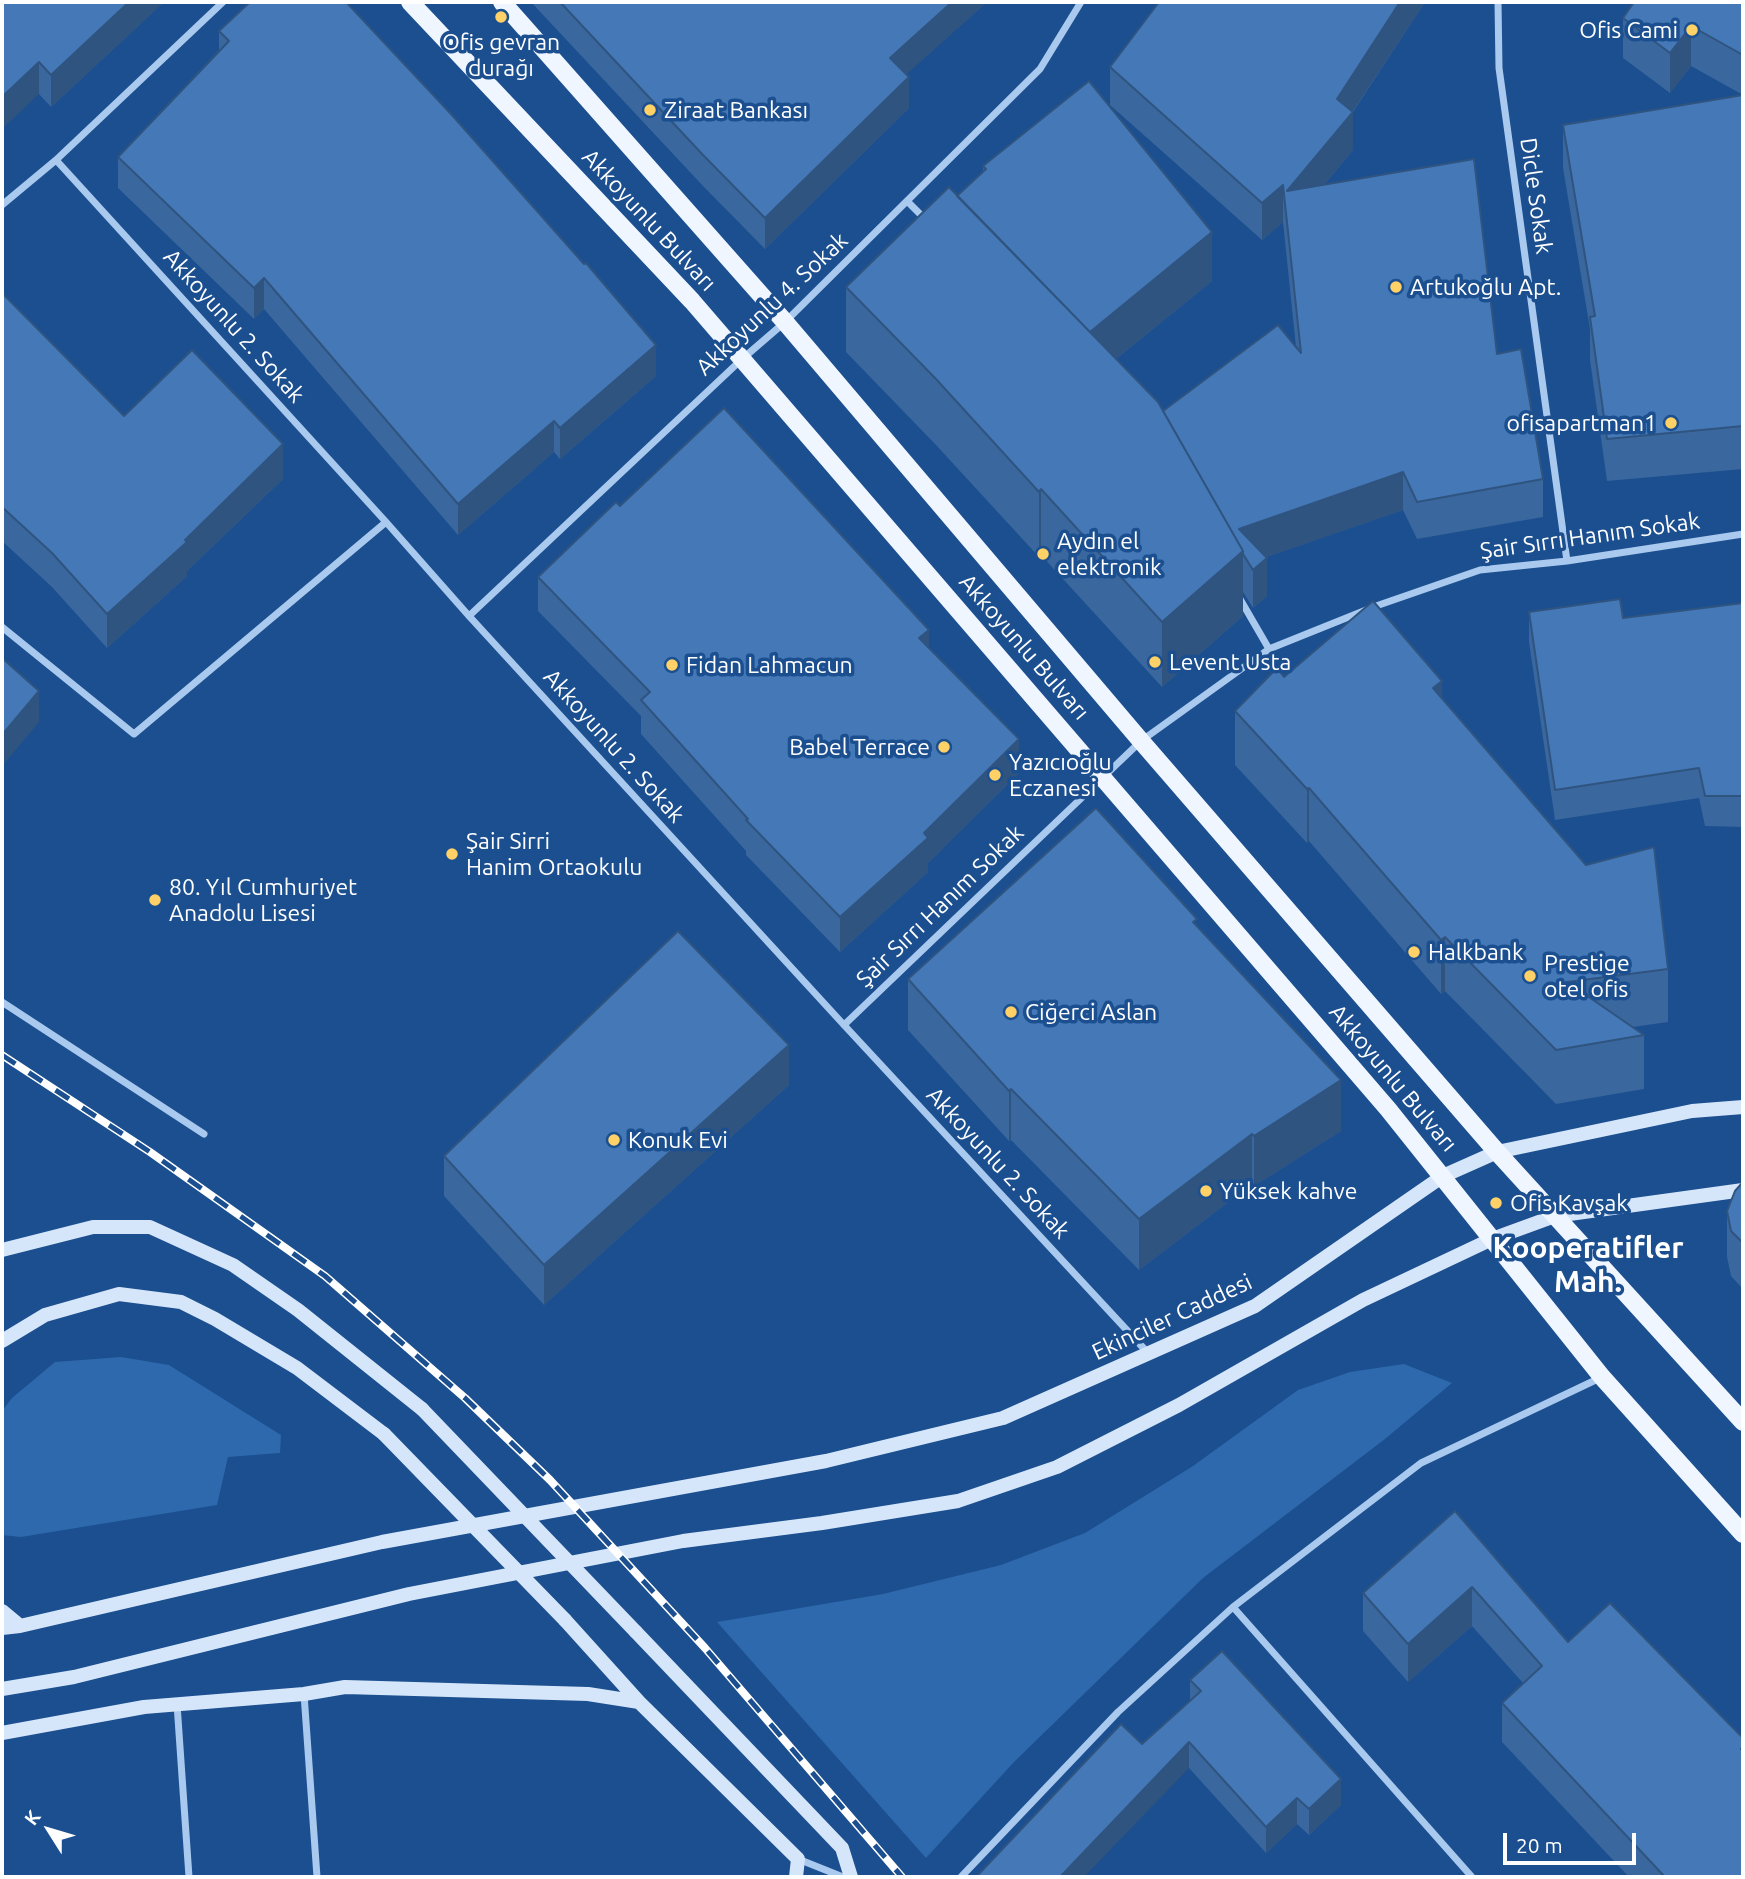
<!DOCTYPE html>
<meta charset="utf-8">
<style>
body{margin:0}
#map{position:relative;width:1745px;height:1879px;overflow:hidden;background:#1b4f8f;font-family:Ubuntu,sans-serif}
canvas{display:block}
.frame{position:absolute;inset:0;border:4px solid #fff;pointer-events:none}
.north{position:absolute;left:14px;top:1795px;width:70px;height:70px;-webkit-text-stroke:5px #1b4f8f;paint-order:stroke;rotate:307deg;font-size:19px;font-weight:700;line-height:28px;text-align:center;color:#fff}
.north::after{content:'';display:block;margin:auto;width:24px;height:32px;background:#fff;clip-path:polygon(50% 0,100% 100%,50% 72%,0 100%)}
.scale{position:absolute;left:1503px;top:1833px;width:133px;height:32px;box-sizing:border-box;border:4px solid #fff;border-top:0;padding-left:9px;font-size:21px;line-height:24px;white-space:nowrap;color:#fff;-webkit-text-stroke:5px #1b4f8f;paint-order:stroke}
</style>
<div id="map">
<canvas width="1745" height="1879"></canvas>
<div class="frame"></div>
<div class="north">K</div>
<div class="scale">20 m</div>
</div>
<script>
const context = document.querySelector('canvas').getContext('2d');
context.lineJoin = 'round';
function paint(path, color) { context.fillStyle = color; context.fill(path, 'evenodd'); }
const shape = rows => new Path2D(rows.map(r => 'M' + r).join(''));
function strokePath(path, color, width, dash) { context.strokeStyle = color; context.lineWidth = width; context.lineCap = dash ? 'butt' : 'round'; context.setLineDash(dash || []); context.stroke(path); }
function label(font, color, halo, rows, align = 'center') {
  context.font = font + ' Ubuntu,sans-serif'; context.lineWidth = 7; context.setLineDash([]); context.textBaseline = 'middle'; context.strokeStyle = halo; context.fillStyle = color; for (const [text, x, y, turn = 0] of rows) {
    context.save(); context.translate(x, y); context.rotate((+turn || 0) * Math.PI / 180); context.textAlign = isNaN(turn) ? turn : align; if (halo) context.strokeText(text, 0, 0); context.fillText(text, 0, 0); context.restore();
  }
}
paint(shape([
 [121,1357,169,1365,281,1435,280,1453,228,1457,217,1505,21,1537,2,1535,2,1411,12,1398,55,1362],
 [1404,1364,1452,1383,1385,1439,1203,1578,1014,1762,926,1858,717,1622,883,1594,1001,1565,1085,1533,1193,1466,1298,1390,1350,1372]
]), '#2e69ad');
strokePath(shape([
 [1498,2,1499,68,1567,561],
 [56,160,386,522,469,616,844,1025,1149,1354],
 [907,201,926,220],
 [2,205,56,160,223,2],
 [1240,599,1269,649],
 [469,616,741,360,785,322,1040,69,1081,2],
 [2,627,134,734,386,522],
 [2,1002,204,1134],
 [844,1025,1141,741,1269,649,1376,606,1480,570,1567,561,1743,534],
 [1233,1607,1472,1877],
 [304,1694,317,1877],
 [177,1704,189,1877],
 [798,1859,843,1877],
 [961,1877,1118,1712,1233,1607,1421,1463,1602,1377]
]), '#a9c9ee', 7);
strokePath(shape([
 [2,1250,93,1227,150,1227,233,1265,298,1310,422,1409],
 [2,1341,45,1315,119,1294,181,1302,215,1319,297,1368,384,1434],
 [2,1611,20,1626],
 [565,1620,639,1702,798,1859,796,1877],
 [2,1628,20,1626,382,1542,826,1461,1003,1418,1255,1306,1443,1176,1497,1152,1692,1111,1743,1107],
 [636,1632,842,1848,851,1877],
 [2,1689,74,1677,409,1594,683,1541,822,1523,958,1501,1057,1467,1179,1405,1363,1300,1492,1239,1555,1216,1743,1190],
 [2,1733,144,1707,304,1694,345,1687,588,1694,639,1702]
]), '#d6e6fa', 14);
strokePath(shape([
 [410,2,692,301,1388,1109,1602,1377,1743,1534],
 [502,2,785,322,1141,741,1497,1152,1743,1422]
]), '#f0f6ff', 18);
const rail = shape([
 [2,1055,150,1152,325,1276,465,1398,550,1480,705,1648,902,1877]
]);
strokePath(rail, '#fff', 8);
strokePath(rail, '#1b4f8f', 5, [16]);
strokePath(shape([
 [422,1409,636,1632],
 [384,1434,565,1620]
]), '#d6e6fa', 14);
paint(shape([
 [2,2,164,2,51,107,39,94],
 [531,2,987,2,906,74,909,108,765,249,703,186],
 [1159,2,1425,2,1353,112,1353,150,1324,185,1497,354,1543,479,1543,517,1417,539,1403,510,1266,557,1267,596,1253,608,1243,592,1243,616,1162,687,1041,555,1039,557,936,445,846,352,846,287,957,196,983,171,983,166,1212,281,1116,359,1163,411,1296,347,1283,222,1262,240,1110,105,1110,67],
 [1743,2,1743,95,1691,66,1670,93,1623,58,1623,18],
 [219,31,656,376,560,459,554,452,458,535,264,309,254,319,118,188,118,157,219,50],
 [1743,95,1743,469,1607,481,1590,360,1590,329,1563,168,1563,125],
 [2,293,124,416,283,479,187,571,187,576,107,648,52,587,2,541],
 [620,506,929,648,1019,773,928,863,928,872,840,952,746,855,746,851,641,734,641,716,538,611,538,577],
 [1743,603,1743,827,1705,826,1699,798,1555,820,1529,642,1529,612,1623,618],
 [1284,677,1442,698,1668,969,1668,1022,1633,1027,1644,1035,1644,1089,1556,1104,1445,991,1441,994,1309,841,1307,843,1235,765,1235,711],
 [1197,925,1341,1131,1254,1186,1252,1184,1139,1270,1011,1140,1009,1141,908,1030,908,979],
 [789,1085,544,1305,444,1196,444,1156],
 [1743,1182,1743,1289,1731,1276,1727,1257,1727,1211],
 [1455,1511,1743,1877,1629,1877,1502,1742,1502,1703,1523,1683,1472,1626,1408,1682,1363,1631,1363,1593],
 [1190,1680,1341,1805,1309,1835,1297,1824,1266,1853,1189,1768,1142,1744,1190,1701]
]), '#3a679d');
paint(shape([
 [129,2,164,2,51,107,51,75],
 [952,2,987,2,890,89,890,58],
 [1400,2,1425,2,1351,114,1353,112,1353,150,1288,228,1287,191,1337,99],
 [1691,26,1691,66,1670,93,1670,53],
 [39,62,39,94,2,129,2,97],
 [909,77,909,108,765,249,765,218],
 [1283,185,1283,222,1262,240,1262,203],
 [1212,232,1212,281,1090,380,1090,332],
 [264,278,264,309,254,319,254,288],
 [656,345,656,376,560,459,560,428],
 [554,421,554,452,458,535,458,504],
 [283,444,283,479,187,571,187,576,107,648,107,614],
 [1403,472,1403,510,1249,563,1243,554,1243,616,1162,687,1162,622,1239,529],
 [1041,489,1041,555,1039,557,1039,492],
 [1267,558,1267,596,1253,608,1253,570],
 [929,630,929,664,919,638],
 [1442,681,1442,735,1433,688],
 [39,691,39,722,2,766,2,735],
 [1019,739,1019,773,928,863,928,872,840,952,840,917],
 [1309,788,1309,841,1307,843,1307,789],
 [1445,937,1445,991,1441,994,1441,940],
 [789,1045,789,1085,544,1305,544,1265],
 [1341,1080,1341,1131,1254,1186,1254,1136],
 [1011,1089,1011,1140,1009,1141,1009,1091],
 [1252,1134,1252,1184,1139,1270,1139,1219],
 [1472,1587,1472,1626,1408,1682,1408,1644],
 [1189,1742,1189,1768,1084,1877,1060,1877],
 [1341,1779,1341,1805,1309,1835,1309,1809],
 [1297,1798,1297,1824,1266,1853,1266,1827]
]), '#305480');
const building = shape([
 [2,2,129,2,51,75,39,62,2,97,2,2],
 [250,2,346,2,451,114,584,264,586,263,656,345,560,428,554,421,458,504,264,278,254,288,118,157,229,41,219,31,250,2],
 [560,2,952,2,890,58,909,77,765,218,703,155,560,2],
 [1159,2,1400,2,1337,99,1353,112,1287,191,1474,159,1497,354,1521,349,1543,479,1417,502,1403,472,1239,529,1267,558,1253,570,1243,554,1243,551,1163,411,1278,325,1301,353,1283,185,1262,203,1110,67,1159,2],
 [1634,2,1743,2,1743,55,1691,26,1670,53,1623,18,1634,2],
 [1089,81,1212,232,1090,332,957,196,986,169,983,166,1089,81],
 [1743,95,1743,426,1607,439,1590,317,1595,316,1563,125,1743,95],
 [949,187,1158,402,1243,551,1162,622,1041,489,1039,492,936,379,846,287,949,187],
 [2,293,124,416,192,350,283,444,185,540,187,542,107,614,52,553,2,507,2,293],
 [724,408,929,630,919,638,1019,739,924,833,928,838,840,917,746,820,748,819,641,700,650,692,538,577,616,502,620,506,724,408],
 [1620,599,1623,618,1743,603,1743,796,1705,796,1699,768,1555,790,1529,612,1620,599],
 [1373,601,1442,681,1433,688,1586,865,1654,847,1668,969,1567,982,1644,1035,1556,1050,1445,937,1441,940,1309,788,1307,789,1235,711,1277,668,1284,677,1373,601],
 [2,658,39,691,2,735,2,658],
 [1096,808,1197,919,1193,922,1341,1080,1254,1136,1252,1134,1139,1219,1011,1089,1009,1091,908,979,1096,808],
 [678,931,789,1045,544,1265,444,1156,678,931],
 [1743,1182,1743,1243,1731,1231,1727,1211,1735,1191,1743,1182],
 [1455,1511,1568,1642,1610,1603,1743,1738,1743,1748,1741,1749,1743,1751,1743,1877,1665,1877,1502,1703,1542,1666,1472,1587,1408,1644,1363,1593,1455,1511],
 [1222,1651,1341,1779,1309,1809,1297,1798,1266,1827,1189,1742,1060,1877,976,1877,1121,1724,1142,1744,1201,1691,1190,1680,1222,1651]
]);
paint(building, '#4478b7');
strokePath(building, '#305480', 2);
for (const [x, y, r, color] of [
 [501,17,7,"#ffd166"],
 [1692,30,7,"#ffd166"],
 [650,110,7,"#ffd166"],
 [1396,287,7,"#ffd166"],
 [1671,423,7,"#ffd166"],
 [1043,554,7,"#ffd166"],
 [1155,662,7,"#ffd166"],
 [672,665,7,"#ffd166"],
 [944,747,7,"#ffd166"],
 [995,775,7,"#ffd166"],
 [452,854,7,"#ffd166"],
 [155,900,7,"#ffd166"],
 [1414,952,7,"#ffd166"],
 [1530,976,7,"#ffd166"],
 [1011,1012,7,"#ffd166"],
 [614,1140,7,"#ffd166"],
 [1206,1191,7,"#ffd166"],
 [1496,1203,7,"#ffd166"]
]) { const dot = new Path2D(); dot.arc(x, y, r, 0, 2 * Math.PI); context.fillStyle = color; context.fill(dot); strokePath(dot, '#1b4f8f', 2.5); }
label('23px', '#fff', '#1b4f8f', [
 ["Ofis Cami",1678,30,"right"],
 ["Ofis gevran",501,42,"center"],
 ["durağı",501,68,"center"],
 ["Ziraat Bankası",664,110],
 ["Artukoğlu Apt.",1410,287],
 ["ofisapartman1",1657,423,"right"],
 ["Aydın el",1057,541],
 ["elektronik",1057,567],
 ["Levent Usta",1169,662],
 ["Fidan Lahmacun",686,665],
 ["Babel Terrace",930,747,"right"],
 ["Yazıcıoğlu",1009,762],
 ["Eczanesi",1009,788],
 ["Şair Sirri",466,841],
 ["Hanim Ortaokulu",466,867],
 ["80. Yıl Cumhuriyet",169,887],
 ["Anadolu Lisesi",169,913],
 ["Halkbank",1428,952],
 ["Prestige",1544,963],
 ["otel ofis",1544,989],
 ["Ciğerci Aslan",1025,1012],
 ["Konuk Evi",628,1140],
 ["Yüksek kahve",1220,1191],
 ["Ofis Kavşak",1510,1203]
], 'left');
label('23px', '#fff', '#1b4f8f', [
 ["Dicle Sokak",1536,196,82],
 ["Akkoyunlu Bulvarı",649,220,47],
 ["Akkoyunlu 4. Sokak",772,304,-43],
 ["Akkoyunlu 2. Sokak",234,326,48],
 ["Şair Sırrı Hanım Sokak",1590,536,-8],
 ["Akkoyunlu Bulvarı",1024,647,49],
 ["Akkoyunlu 2. Sokak",614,746,48],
 ["Şair Sırrı Hanım Sokak",940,906,-44],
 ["Akkoyunlu Bulvarı",1393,1078,50],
 ["Akkoyunlu 2. Sokak",998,1163,47],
 ["Ekinciler Caddesi",1172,1317,-25]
]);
label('bold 30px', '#fff', '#1b4f8f', [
 ["Kooperatifler",1588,1248],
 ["Mah.",1588,1282]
]);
</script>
